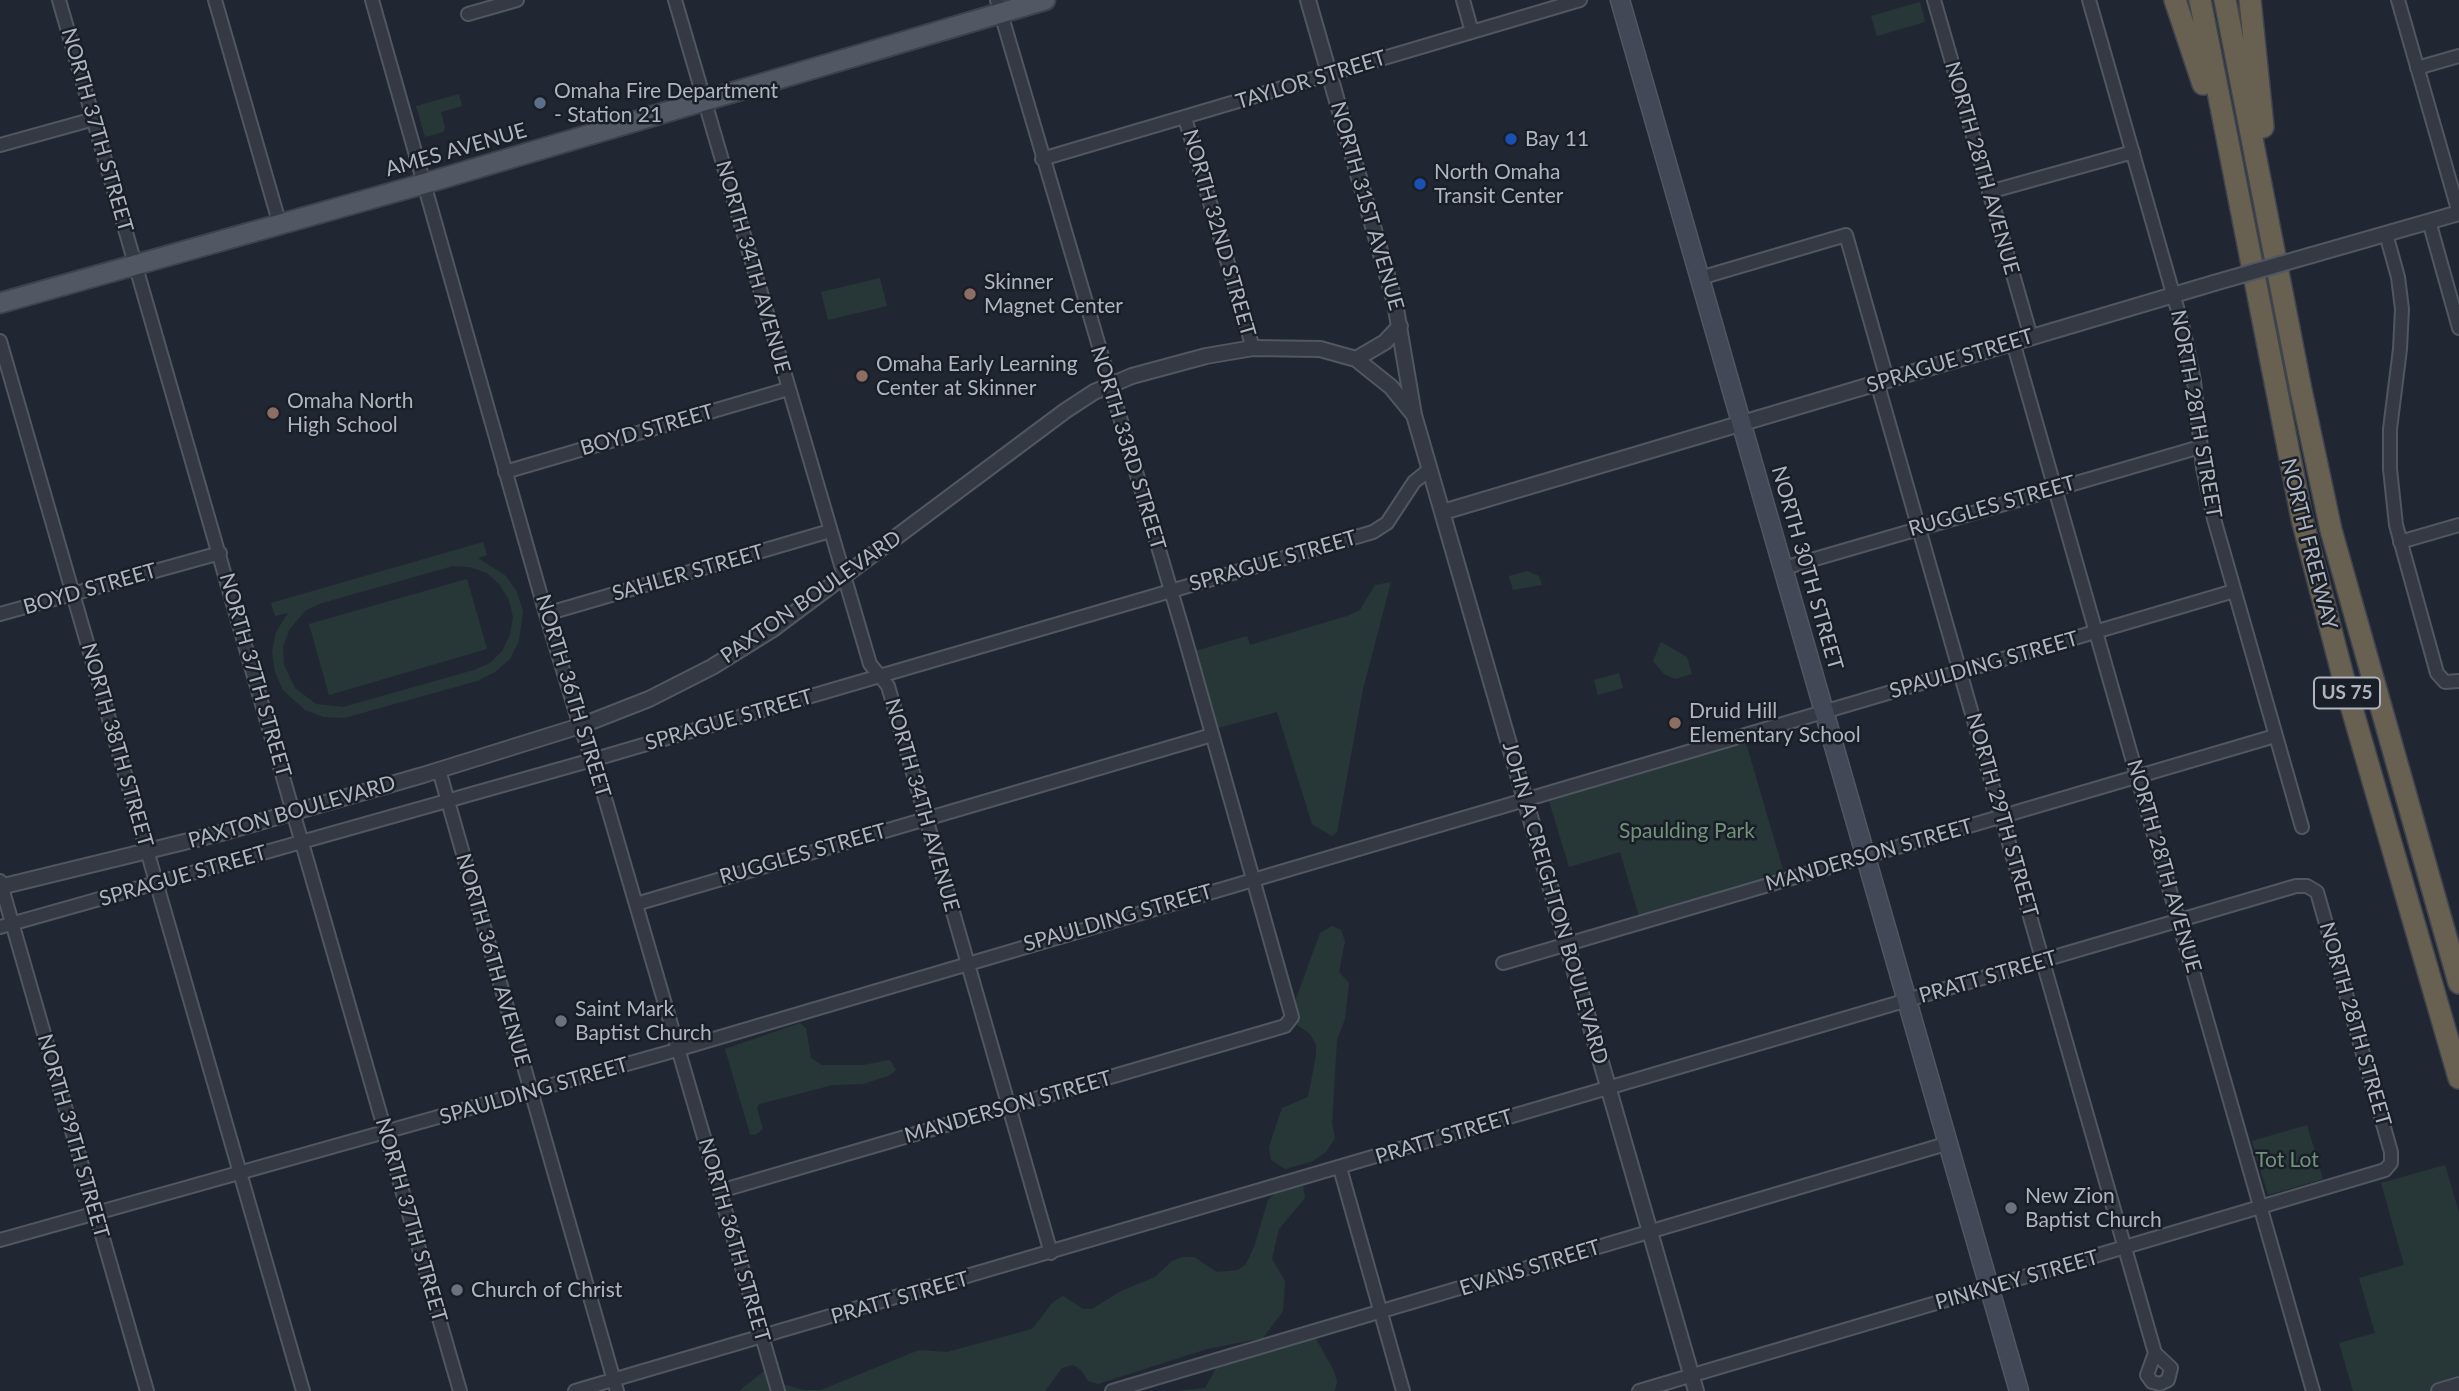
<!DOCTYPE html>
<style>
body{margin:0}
canvas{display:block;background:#212732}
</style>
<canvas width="2459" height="1391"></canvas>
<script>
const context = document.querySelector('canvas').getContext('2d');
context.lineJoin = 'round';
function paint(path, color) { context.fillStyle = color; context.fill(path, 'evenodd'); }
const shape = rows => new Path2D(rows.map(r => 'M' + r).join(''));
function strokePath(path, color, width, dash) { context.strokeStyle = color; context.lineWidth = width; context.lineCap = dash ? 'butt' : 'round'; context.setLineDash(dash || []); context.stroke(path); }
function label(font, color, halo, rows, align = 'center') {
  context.font = font + ' Lato,sans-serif'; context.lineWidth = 5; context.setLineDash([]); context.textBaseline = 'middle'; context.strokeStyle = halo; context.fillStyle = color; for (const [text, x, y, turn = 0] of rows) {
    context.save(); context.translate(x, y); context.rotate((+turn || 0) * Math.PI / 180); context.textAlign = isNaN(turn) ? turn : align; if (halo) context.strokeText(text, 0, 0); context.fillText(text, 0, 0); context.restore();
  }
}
paint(shape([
 [1920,2,1925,22,1877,36,1871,16],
 [459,94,462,106,441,112,445,128,443,132,425,137,416,106],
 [880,278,887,306,828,320,821,292],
 [483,542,487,555,478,558,506,576,517,592,523,611,519,641,510,659,495,672,477,681,344,718,324,717,305,710,283,690,275,672,272,652,276,632,288,613,275,616,271,603],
 [453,566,470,567,487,573,500,585,509,600,513,617,510,635,502,651,490,663,474,670,343,707,316,704,295,688,284,665,283,647,289,630,306,610,322,603],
 [1527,571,1539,576,1542,585,1513,590,1509,576],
 [467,579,487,649,329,695,309,624],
 [1391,582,1363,689,1337,832,1332,836,1312,824,1277,712,1218,728,1195,651,1247,636,1250,645,1347,616,1360,610,1375,585],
 [1661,642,1687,657,1692,674,1675,679,1664,674,1653,661],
 [1619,673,1623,688,1598,695,1594,680],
 [1746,743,1784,873,1639,916,1620,852,1569,867,1549,801],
 [1332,926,1341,930,1345,941,1339,972,1349,983,1345,1019,1337,1040,1332,1123,1335,1138,1327,1151,1313,1161,1285,1169,1271,1160,1269,1148,1273,1134,1282,1108,1308,1097,1316,1056,1316,1045,1310,1034,1293,1022,1293,1007,1320,933],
 [800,1023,806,1028,811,1058,822,1065,863,1065,890,1060,896,1070,888,1076,863,1084,833,1085,759,1104,757,1108,763,1129,755,1135,750,1134,725,1049],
 [2307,1125,2323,1179,2268,1195,2252,1141],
 [2445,1165,2459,1212,2459,1391,2353,1391,2339,1343,2375,1333,2359,1278,2404,1265,2381,1183],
 [1303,1185,1305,1198,1279,1229,1272,1259,1285,1281,1283,1311,1263,1338,1207,1349,1098,1384,1088,1381,1081,1370,1073,1365,1062,1368,1045,1391,739,1391,764,1371,783,1384,803,1390,821,1390,919,1350,947,1352,1032,1329,1053,1302,1063,1296,1083,1309,1092,1309,1121,1291,1155,1277,1172,1261,1183,1257,1194,1257,1217,1272,1238,1270,1246,1264,1254,1247,1268,1200,1279,1190],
 [1315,1337,1333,1369,1337,1381,1335,1391,1176,1391,1205,1388,1217,1367,1228,1360]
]), '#273637');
const minor = shape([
 [59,0,460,1391],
 [215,0,280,225],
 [372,0,546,614,580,726,597,771,778,1391],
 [675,0,870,664,888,686,1051,1253],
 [1463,0,1472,32],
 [1934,0,2031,337],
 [2089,0,2184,332,2194,381,2203,468,2214,519,2302,827],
 [2398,0,2459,213],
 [468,14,517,0],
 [2417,68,2459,56],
 [1185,118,1253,348],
 [0,145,94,119],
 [1042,159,1580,0],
 [1989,192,2133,152],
 [2429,221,2459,328],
 [2386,234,2398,277,2402,309,2400,349,2390,429,2390,469,2396,525,2437,673,2445,682,2459,681],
 [1700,278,1846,235,1887,379],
 [0,341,303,1391],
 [2013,342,2313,1391],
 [1877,382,2155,1353,2171,1368,2168,1380,2160,1384,2152,1382,2147,1375,2155,1353],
 [505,472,788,389],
 [2400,542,2459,525],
 [1784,568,2200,447],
 [0,614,220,553],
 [546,614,830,531],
 [439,770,617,1391],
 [0,881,147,1391],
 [636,904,1212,735],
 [0,927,592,760,1373,532,1387,523,1414,482,1430,469],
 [1503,963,2275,736],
 [1340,1168,1403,1391],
 [720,1191,1285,1026,1292,1017,1185,638,997,0],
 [0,1240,666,1053,2234,591],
 [575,1391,2296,886,2307,886,2317,892,2391,1152,2391,1163,2385,1170,1639,1391],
 [1112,1391,1949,1143]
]);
const tertiary = shape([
 [1308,0,1395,303,1414,415,1696,1391],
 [2312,255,2459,213],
 [1356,359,1385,342,1400,326],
 [1443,512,2214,283],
 [0,887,221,833,423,775,580,726,649,699,712,667,773,629,1065,411,1094,392,1132,376,1206,356,1253,348,1320,349,1356,359,1391,387,1414,415],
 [2439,1391,2459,1385]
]);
const secondary = shape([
 [1620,0,2019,1391]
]);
const primary = shape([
 [0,303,423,184,1045,0]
]);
const motorway = shape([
 [2175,0,2203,84],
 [2200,0,2302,519,2346,688,2459,1078],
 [2225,0,2301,390,2331,530,2459,983],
 [2250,0,2263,127]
]);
strokePath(minor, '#515761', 16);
strokePath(tertiary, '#515761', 18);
strokePath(secondary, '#515761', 21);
strokePath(primary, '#3d424d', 23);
strokePath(motorway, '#3f444e', 24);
strokePath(minor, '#343943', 12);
strokePath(tertiary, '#343943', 14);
strokePath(secondary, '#424856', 18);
strokePath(primary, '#525863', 19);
strokePath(motorway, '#686152', 21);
const tertiaryBridge = shape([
 [2214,283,2312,255]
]);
strokePath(tertiaryBridge, '#515761', 18, []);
strokePath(tertiaryBridge, '#343943', 14);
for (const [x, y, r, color] of [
 [540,103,7,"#5c6f8a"],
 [1511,139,7,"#1a4fb4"],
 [1420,184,7,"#1a4fb4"],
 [970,294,7,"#8d6e63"],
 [862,376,7,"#8d6e63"],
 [273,413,7,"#8d6e63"],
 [1675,723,7,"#8d6e63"],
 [561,1021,7,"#6b7280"],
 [2011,1208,7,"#6b7280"],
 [457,1290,7,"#6b7280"]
]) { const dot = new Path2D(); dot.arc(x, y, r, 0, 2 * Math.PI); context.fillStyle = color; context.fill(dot); strokePath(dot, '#1a1e27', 2.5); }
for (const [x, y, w] of [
 [2347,693,66]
]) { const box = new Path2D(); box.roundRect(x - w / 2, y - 15.5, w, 31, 5); context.fillStyle = '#1a1e27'; context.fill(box); strokePath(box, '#aeb4c0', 2); }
label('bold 19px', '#aeb4c0', null, [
 ["US 75",2347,693]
]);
label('21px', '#aeb4c0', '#1a1e27', [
 ["TAYLOR STREET",1311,80,-17],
 ["NORTH 37TH STREET",97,130,74],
 ["AMES AVENUE",456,150,-16],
 ["NORTH 28TH AVENUE",1982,168,74],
 ["NORTH 31ST AVENUE",1367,206,74],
 ["NORTH 32ND STREET",1219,233,74],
 ["NORTH 34TH AVENUE",753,267,74],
 ["SPRAGUE STREET",1950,361,-17],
 ["NORTH 28TH STREET",2196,414,80],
 ["BOYD STREET",647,430,-16],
 ["NORTH 33RD STREET",1128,448,73],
 ["RUGGLES STREET",1992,506,-16],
 ["NORTH FREEWAY",2309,544,76],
 ["SPRAGUE STREET",1273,561,-16],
 ["NORTH 30TH STREET",1807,568,74],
 ["SAHLER STREET",688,573,-16],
 ["BOYD STREET",90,589,-16],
 ["PAXTON BOULEVARD",811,597,-35],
 ["SPAULDING STREET",1984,665,-16],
 ["NORTH 37TH STREET",255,675,74],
 ["NORTH 36TH STREET",573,696,73],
 ["SPRAGUE STREET",729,720,-16],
 ["NORTH 38TH STREET",117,745,74],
 ["NORTH 34TH AVENUE",922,805,74],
 ["PAXTON BOULEVARD",292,812,-16],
 ["NORTH 29TH STREET",2002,815,74],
 ["RUGGLES STREET",803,854,-16],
 ["MANDERSON STREET",1869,855,-16],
 ["NORTH 28TH AVENUE",2164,866,74],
 ["SPRAGUE STREET",183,876,-16],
 ["JOHN A CREIGHTON BOULEVARD",1555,903,74],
 ["SPAULDING STREET",1118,918,-16],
 ["NORTH 36TH AVENUE",493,960,74],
 ["PRATT STREET",1988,977,-16],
 ["NORTH 28TH STREET",2355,1024,74],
 ["SPAULDING STREET",534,1091,-16],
 ["MANDERSON STREET",1008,1107,-16],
 ["NORTH 39TH STREET",73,1136,74],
 ["PRATT STREET",1444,1137,-17],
 ["NORTH 37TH STREET",411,1220,74],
 ["NORTH 36TH STREET",734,1240,74],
 ["EVANS STREET",1530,1268,-17],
 ["PINKNEY STREET",2017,1280,-16],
 ["PRATT STREET",900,1298,-16]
]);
label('21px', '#aeb4c0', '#1a1e27', [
 ["Omaha Fire Department",554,91],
 ["- Station 21",554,115],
 ["Bay 11",1525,139],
 ["North Omaha",1434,172],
 ["Transit Center",1434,196],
 ["Skinner",984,282],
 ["Magnet Center",984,306],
 ["Omaha Early Learning",876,364],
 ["Center at Skinner",876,388],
 ["Omaha North",287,401],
 ["High School",287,425],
 ["Druid Hill",1689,711],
 ["Elementary School",1689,735],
 ["Saint Mark",575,1009],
 ["Baptist Church",575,1033],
 ["New Zion",2025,1196],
 ["Baptist Church",2025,1220],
 ["Church of Christ",471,1290]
], 'left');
label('21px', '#70937b', '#1a1e27', [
 ["Spaulding Park",1687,831],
 ["Tot Lot",2287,1160]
]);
</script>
